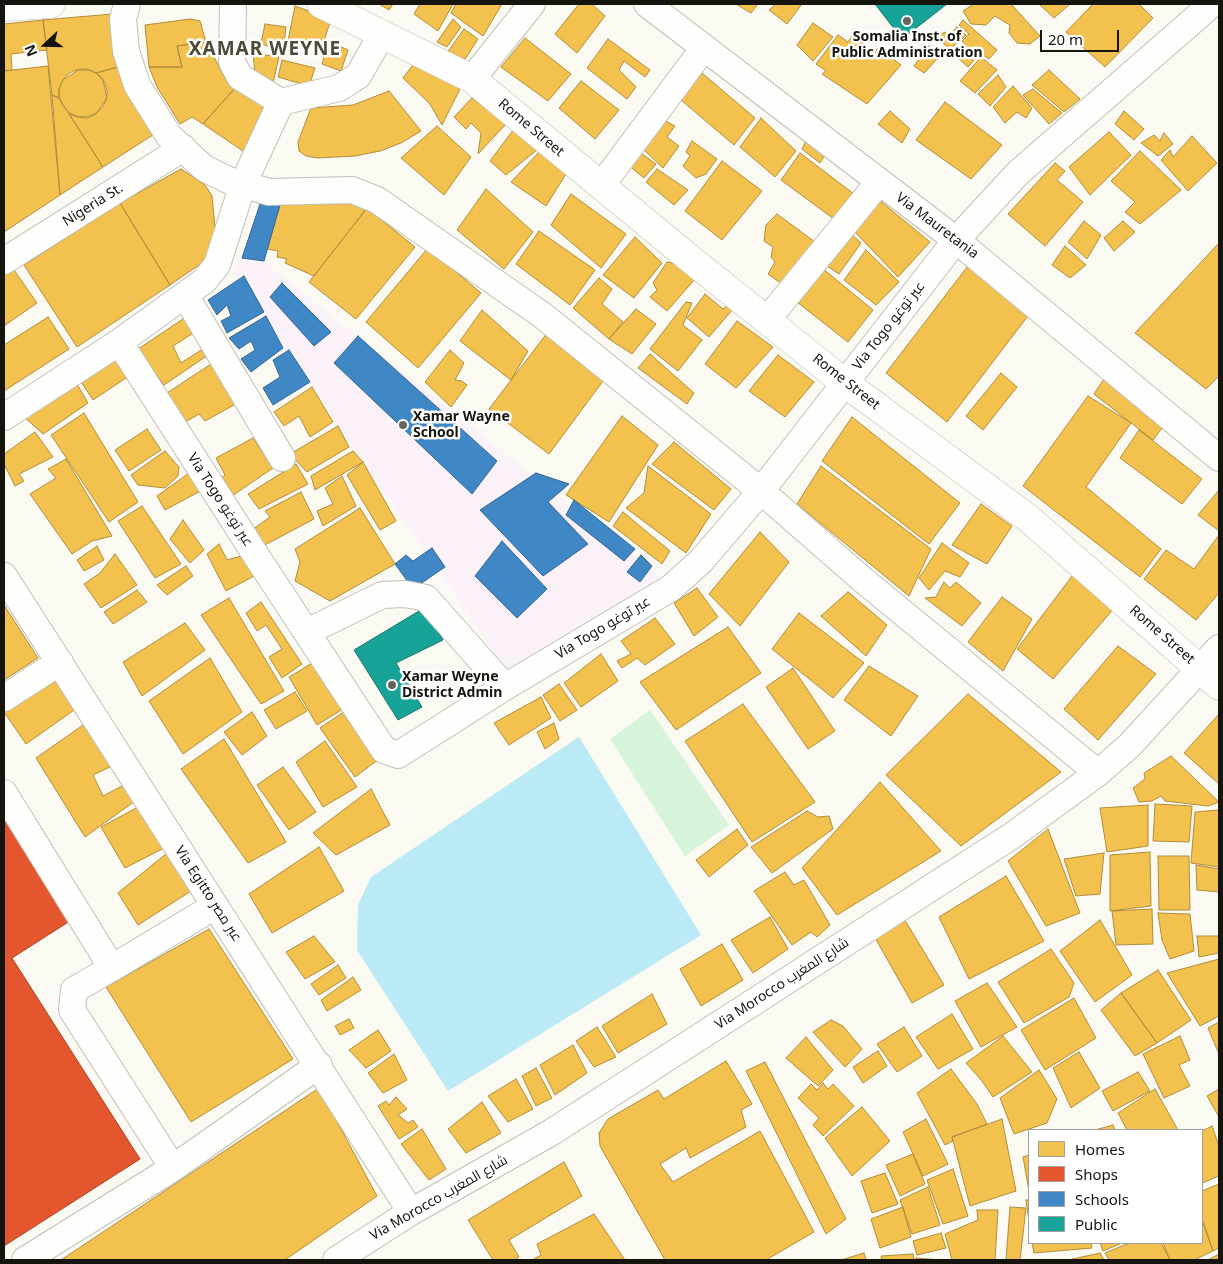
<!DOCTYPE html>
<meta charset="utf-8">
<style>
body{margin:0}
#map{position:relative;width:1223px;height:1264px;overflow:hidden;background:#faf9f2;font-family:"Noto Sans",sans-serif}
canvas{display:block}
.frame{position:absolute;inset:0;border:5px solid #16150d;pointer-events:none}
.legend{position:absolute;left:1028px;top:1129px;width:175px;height:115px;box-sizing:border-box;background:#fff;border:1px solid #a2a19e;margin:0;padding:6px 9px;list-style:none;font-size:15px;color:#16150d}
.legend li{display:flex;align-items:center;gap:10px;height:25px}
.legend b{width:25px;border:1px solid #a2a19e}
.north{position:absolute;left:20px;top:20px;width:50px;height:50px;-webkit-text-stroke:4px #fff;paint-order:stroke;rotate:249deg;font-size:14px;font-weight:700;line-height:20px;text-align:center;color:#16150d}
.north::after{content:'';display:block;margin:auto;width:18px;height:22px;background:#16150d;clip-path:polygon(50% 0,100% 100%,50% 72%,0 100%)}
.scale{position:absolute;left:1040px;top:30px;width:79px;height:22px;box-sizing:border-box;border:2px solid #16150d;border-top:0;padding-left:6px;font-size:15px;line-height:18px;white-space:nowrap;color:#16150d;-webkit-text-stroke:4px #fff;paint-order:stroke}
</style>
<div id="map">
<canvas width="1223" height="1264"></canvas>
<div class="frame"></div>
<ul class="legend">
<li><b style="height:14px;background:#f2c14e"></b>Homes</li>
<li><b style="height:14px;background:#e4572e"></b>Shops</li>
<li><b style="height:14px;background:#3f88c5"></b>Schools</li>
<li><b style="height:14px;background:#17a398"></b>Public</li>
</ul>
<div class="north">N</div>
<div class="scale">20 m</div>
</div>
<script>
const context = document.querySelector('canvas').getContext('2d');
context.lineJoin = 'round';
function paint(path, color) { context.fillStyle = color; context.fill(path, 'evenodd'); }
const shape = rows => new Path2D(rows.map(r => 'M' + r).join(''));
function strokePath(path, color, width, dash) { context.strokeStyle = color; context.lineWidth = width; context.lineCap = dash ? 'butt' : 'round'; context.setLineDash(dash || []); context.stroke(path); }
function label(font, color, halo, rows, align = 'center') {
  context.font = font + ' "Noto Sans",Cairo,sans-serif'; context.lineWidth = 5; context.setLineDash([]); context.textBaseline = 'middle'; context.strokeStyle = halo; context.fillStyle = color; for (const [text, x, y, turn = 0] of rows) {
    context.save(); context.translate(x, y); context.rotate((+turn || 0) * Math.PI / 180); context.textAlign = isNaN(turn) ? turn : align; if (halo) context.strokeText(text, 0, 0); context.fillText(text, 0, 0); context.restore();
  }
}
paint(shape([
 [245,247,661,577,508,673,234,272]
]), '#fbf1f8');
paint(shape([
 [650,710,729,825,685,856,610,739]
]), '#d5f4d9');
paint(shape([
 [579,737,701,935,448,1091,357,950,358,905,371,877]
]), '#baeaf5');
const homes = shape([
 [379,4,393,4,389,10,379,4],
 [420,4,453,4,438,31,414,14,420,4],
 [456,4,502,4,483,36,451,13,456,4],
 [579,4,592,4,605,16,577,53,555,34,579,4],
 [736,4,758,4,751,13,736,4],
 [776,4,802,4,787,24,769,10,776,4],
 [974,4,1011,4,1040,36,1030,44,1017,43,1009,33,1010,25,995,16,986,25,971,24,963,11,974,4],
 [1039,4,1070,4,1054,18,1039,4],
 [1093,4,1139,4,1153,18,1105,67,1066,32,1093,4],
 [295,6,331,19,323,44,288,41,295,6],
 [112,14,118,67,96,73,88,70,78,70,63,80,59,89,59,98,52,95,43,20,112,14],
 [190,19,200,21,206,42,177,46,182,67,149,67,145,25,190,19],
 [453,19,461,27,447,47,437,42,453,19],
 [43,20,47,50,11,54,12,70,4,71,4,24,43,20],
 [963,20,997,50,989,59,980,53,968,67,958,58,966,46,962,41,969,34,959,25,963,20],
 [813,23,833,37,813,61,797,45,813,23],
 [265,24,286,27,283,53,261,43,265,24],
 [957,27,966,35,950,49,936,37,945,32,948,36,957,27],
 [464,29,478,39,462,64,447,53,464,29],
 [838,35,848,42,852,36,874,52,878,48,901,65,867,104,822,74,826,71,816,64,838,35],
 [525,38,571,74,548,101,501,67,525,38],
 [608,39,650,70,645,77,624,61,619,70,636,87,627,99,587,68,608,39],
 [328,41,348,50,341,71,322,64,328,41],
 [206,42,225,78,235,88,203,124,192,117,180,124,157,87,149,67,182,67,177,46,206,42],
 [929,46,939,57,924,73,914,66,929,46],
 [253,53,279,57,273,83,255,74,253,53],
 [419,57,460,89,442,125,430,104,403,78,419,57],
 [981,57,997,70,975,93,960,81,981,57],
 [282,60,315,68,309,86,278,77,282,60],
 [48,66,60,195,4,232,4,71,48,66],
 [118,67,159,131,103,167,69,114,78,117,88,118,96,114,107,98,103,80,96,73,118,67],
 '59 93a24 24 0 1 1 48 0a24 24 0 1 1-48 0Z',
 [1049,70,1080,99,1064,112,1032,85,1049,70],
 [702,73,755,118,734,145,681,100,702,73],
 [998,75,1006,87,990,106,978,94,998,75],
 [581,81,619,110,595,139,559,108,581,81],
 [1013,86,1032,108,1026,118,1017,112,1005,123,993,107,1013,86],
 [235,88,269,107,246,153,203,124,235,88],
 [1033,89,1062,113,1049,124,1023,95,1033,89],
 [389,91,421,131,401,143,380,151,355,156,317,158,306,156,299,151,298,142,311,108,353,105,389,91],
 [52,95,59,98,103,167,60,195,52,95],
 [472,98,506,124,478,154,481,133,471,123,466,129,454,117,472,98],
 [945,102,1002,145,971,179,916,140,945,102],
 [890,111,910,129,902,143,878,124,890,111],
 [1124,111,1144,129,1134,140,1115,124,1124,111],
 [761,118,796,151,775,177,740,147,761,118],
 [662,119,675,126,667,137,679,146,663,168,641,147,662,119],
 [437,126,471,157,444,195,401,158,437,126],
 [514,129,538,149,506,175,490,161,514,129],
 [1109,132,1131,155,1090,195,1069,167,1109,132],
 [1164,133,1173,144,1158,156,1141,143,1154,135,1160,141,1164,133],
 [1192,136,1217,163,1188,191,1161,160,1170,150,1173,157,1192,136],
 [807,139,826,153,820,163,802,149,807,139],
 [692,141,717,159,706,174,696,178,683,166,690,156,686,152,692,141],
 [540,151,566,174,546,206,511,182,540,151],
 [638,151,656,164,644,178,627,164,638,151],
 [1140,151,1181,190,1140,224,1125,212,1135,202,1111,181,1140,151],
 [800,153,854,194,834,219,781,180,800,153],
 [722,161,762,191,722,240,685,211,722,161],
 [1055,163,1065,171,1057,180,1083,202,1045,246,1008,214,1055,163],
 [181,169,205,185,212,196,216,239,209,258,170,285,120,203,181,169],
 [657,169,688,190,674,205,646,182,657,169],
 [486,189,533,232,504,269,457,230,486,189],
 [571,194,626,234,601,268,551,225,571,194],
 [878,199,930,242,898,277,853,230,878,199],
 [352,201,367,208,314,276,285,263,287,259,277,257,278,251,267,249,280,205,352,201],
 [120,203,170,285,77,347,24,265,120,203],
 [367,208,415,247,356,319,309,282,367,208],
 [777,214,815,242,782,284,768,274,775,262,771,257,773,247,764,241,766,225,777,214],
 [1084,221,1101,235,1087,259,1068,242,1084,221],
 [1123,221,1135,232,1114,251,1104,238,1123,221],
 [539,231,595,270,570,305,516,264,539,231],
 [848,231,861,243,839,274,821,262,848,231],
 [635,237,662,263,634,298,603,275,635,237],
 [1219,243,1219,376,1206,389,1135,333,1219,243],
 [1065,246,1086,265,1070,278,1052,265,1065,246],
 [428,248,481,293,418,368,366,322,428,248],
 [866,250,899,282,876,305,844,280,866,250],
 [667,262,677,264,695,279,667,311,650,297,657,290,653,283,667,262],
 [971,262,1034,308,947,422,886,373,971,262],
 [12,267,37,303,4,326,4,273,12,267],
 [822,268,873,310,848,342,797,302,822,268],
 [599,278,612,289,602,304,623,322,609,339,573,308,599,278],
 [705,294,723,309,728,305,733,309,709,337,687,318,705,294],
 [686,302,692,303,683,325,702,340,678,371,650,349,686,302],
 [636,309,656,324,632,354,609,339,636,309],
 [482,310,528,351,511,380,460,341,482,310],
 [48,317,69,349,4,391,4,345,48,317],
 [186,317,195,332,173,346,181,363,206,347,211,353,164,385,138,349,186,317],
 [737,321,773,347,736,388,705,364,737,321],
 [551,328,606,377,549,454,489,409,551,328],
 [450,350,464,363,455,380,462,381,467,385,451,407,425,382,450,350],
 [650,354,694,393,687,404,638,368,650,354],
 [778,355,814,382,785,417,749,391,778,355],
 [112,356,129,376,93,400,78,377,112,356],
 [214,362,241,401,205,421,199,414,180,425,161,397,214,362],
 [1001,373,1017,387,983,430,966,416,1001,373],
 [1108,373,1168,420,1153,440,1094,394,1108,373],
 [74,379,88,403,43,434,22,415,74,379],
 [312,387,333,422,310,437,299,416,284,426,274,412,312,387],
 [1088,396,1131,423,1086,487,1161,549,1140,577,1023,486,1088,396],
 [84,413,138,502,109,522,51,435,84,413],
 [622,416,658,445,609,522,566,495,622,416],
 [852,417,960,503,929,544,822,461,852,417],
 [338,426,349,447,307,472,290,454,338,426],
 [147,429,161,450,129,471,115,450,147,429],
 [1139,430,1202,479,1182,504,1120,458,1139,430],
 [35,432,53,457,19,474,24,481,15,486,4,464,4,454,35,432],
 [253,438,273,468,229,498,217,482,225,475,216,458,253,438],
 [674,442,731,489,714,510,652,464,674,442],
 [165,451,179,467,178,476,165,488,138,485,131,475,165,451],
 [353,451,363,462,315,490,311,476,353,451],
 [66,459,112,536,92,541,72,554,30,494,56,478,48,469,66,459],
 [363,462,396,521,380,530,347,475,363,462],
 [296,464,308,484,259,509,248,494,296,464],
 [648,466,711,514,686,553,626,508,644,493,648,466],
 [821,466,931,549,909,596,797,504,821,466],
 [196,468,206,488,165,510,157,496,196,468],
 [342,476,356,506,323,526,317,511,333,504,325,488,342,476],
 [1219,490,1219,531,1198,515,1219,490],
 [301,492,314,519,263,546,252,530,270,517,265,511,301,492],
 [981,504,1012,526,987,564,952,545,981,504],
 [142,506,181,564,155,578,118,521,142,506],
 [360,508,395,564,330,601,295,581,300,562,295,549,360,508],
 [623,512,670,551,662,564,613,526,623,512],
 [183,520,204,550,190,563,170,539,183,520],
 [760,532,789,562,740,626,709,594,760,532],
 [1219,535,1219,593,1196,620,1144,579,1166,550,1194,569,1219,535],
 [942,543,969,563,960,577,945,571,929,590,919,578,942,543],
 [219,544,227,560,245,555,256,575,226,591,207,554,219,544],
 [97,546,104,560,84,571,77,560,97,546],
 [115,554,137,585,101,608,84,584,100,573,115,554],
 [1082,563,1122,599,1053,679,1017,649,1082,563],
 [186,566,193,576,167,595,157,585,186,566],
 [944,582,950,588,956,582,981,603,962,626,925,598,936,597,944,582],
 [697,588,718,617,694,636,674,603,697,588],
 [137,590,147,602,113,624,104,612,137,590],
 [848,592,887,625,866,656,821,616,848,592],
 [1002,597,1032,619,1003,671,968,642,1002,597],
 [229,598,284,691,261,704,201,615,229,598],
 [261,602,302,664,282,678,269,657,282,649,266,625,257,631,246,613,261,602],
 [4,605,38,658,4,680,4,605],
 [799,613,864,663,833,698,772,649,799,613],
 [655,618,675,644,645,665,637,658,622,668,617,661,631,654,621,641,655,618],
 [185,623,205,650,142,696,123,662,185,623],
 [728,627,761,673,676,730,640,682,728,627],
 [1118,646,1156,674,1098,740,1064,709,1118,646],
 [601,654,618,681,581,707,564,683,601,654],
 [210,658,242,712,183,754,149,701,210,658],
 [314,662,343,709,317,725,289,677,314,662],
 [869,666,918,696,891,736,844,700,869,666],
 [793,668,835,731,808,749,766,687,793,668],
 [53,673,77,708,26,744,4,712,4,707,53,673],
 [559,684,577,710,560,721,543,695,559,684],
 [295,692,307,711,276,729,264,710,295,692],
 [968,694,1061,772,961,846,886,775,968,694],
 [541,697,551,718,509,745,494,723,541,697],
 [743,704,815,802,752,842,685,741,743,704],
 [345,711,379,759,355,777,320,728,345,711],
 [252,712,267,736,242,755,224,732,252,712],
 [1219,714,1219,784,1184,753,1219,714],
 [86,723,112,766,93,775,103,796,124,785,135,801,85,837,36,758,86,723],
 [554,723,559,739,545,749,537,732,554,723],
 [224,739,286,842,248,863,181,769,224,739],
 [325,741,357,787,323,807,296,762,325,741],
 [1171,756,1219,802,1208,806,1165,801,1161,796,1152,801,1139,802,1133,788,1145,779,1144,773,1171,756],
 [283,767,316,812,289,830,257,785,283,767],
 [880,782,941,851,837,915,802,868,880,782],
 [371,789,390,825,336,855,313,833,371,789],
 [1155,804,1192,806,1189,842,1153,841,1155,804],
 [1148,805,1148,846,1107,852,1100,808,1148,805],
 [138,807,164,848,125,868,101,827,138,807],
 [1219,810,1219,867,1191,863,1195,812,1219,810],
 [807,811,818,817,829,816,833,829,772,873,751,847,807,811],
 [737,829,748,845,709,877,696,860,737,829],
 [1048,829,1080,913,1046,926,1008,861,1048,829],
 [319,847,344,891,272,933,249,894,319,847],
 [1150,852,1151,906,1110,911,1110,855,1150,852],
 [167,853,191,891,138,925,118,893,167,853],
 [1104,853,1100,894,1076,896,1064,859,1104,853],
 [1158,856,1189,856,1190,910,1159,910,1158,856],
 [1196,865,1219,869,1219,892,1197,890,1196,865],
 [785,872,794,885,804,880,830,925,817,937,811,932,792,945,754,891,785,872],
 [1006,876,1044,941,969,979,939,917,1006,876],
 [1152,909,1153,944,1116,945,1112,911,1152,909],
 [1158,913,1190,914,1194,951,1170,959,1162,940,1158,913],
 [770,917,788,949,753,973,731,940,770,917],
 [903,917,944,985,912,1003,874,936,903,917],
 [1100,920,1132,975,1095,1002,1060,951,1100,920],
 [209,929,293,1059,191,1122,106,987,209,929],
 [314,936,335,962,305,979,286,952,314,936],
 [1197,936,1219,936,1219,953,1199,957,1197,936],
 [722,944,743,980,701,1006,680,969,722,944],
 [1051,949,1074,983,1069,997,1024,1023,998,982,1051,949],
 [1219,959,1219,1016,1200,1026,1167,973,1219,959],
 [338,965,346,978,319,995,311,984,338,965],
 [1158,970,1191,1020,1157,1043,1121,993,1158,970],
 [353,977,361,990,327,1011,321,1000,353,977],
 [987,983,1017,1027,981,1047,955,1001,987,983],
 [1121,993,1157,1043,1135,1056,1101,1010,1121,993],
 [652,994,667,1024,618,1053,602,1026,652,994],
 [1074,998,1096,1038,1045,1070,1021,1030,1074,998],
 [952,1014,973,1049,938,1069,916,1037,952,1014],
 [349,1019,354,1028,340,1035,335,1026,349,1019],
 [831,1020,843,1026,862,1049,845,1067,813,1032,831,1020],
 [1219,1022,1219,1054,1208,1028,1219,1022],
 [597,1027,616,1057,594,1067,576,1041,597,1027],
 [904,1027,922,1056,897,1072,877,1044,904,1027],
 [378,1030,391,1051,366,1068,349,1050,378,1030],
 [1003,1036,1032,1072,993,1097,982,1081,966,1063,1003,1036],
 [1180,1036,1190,1060,1179,1065,1190,1086,1164,1098,1143,1054,1180,1036],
 [806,1037,833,1070,818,1086,786,1058,806,1037],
 [573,1045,587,1073,555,1095,540,1065,573,1045],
 [878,1051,887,1066,863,1083,853,1067,878,1051],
 [1079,1052,1100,1088,1071,1108,1053,1068,1079,1052],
 [394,1054,407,1080,383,1093,368,1073,394,1054],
 [726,1061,752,1104,741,1110,746,1127,690,1158,686,1148,660,1164,673,1182,760,1131,814,1232,766,1260,665,1260,600,1146,599,1133,608,1119,658,1090,664,1099,726,1061],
 [765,1062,846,1219,826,1234,746,1071,765,1062],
 [536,1068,552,1098,536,1106,522,1076,536,1068],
 [951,1069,977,1104,987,1124,952,1137,953,1141,945,1145,917,1093,951,1069],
 [1039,1070,1057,1099,1047,1123,1014,1134,1000,1098,1039,1070],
 [1138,1072,1150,1091,1113,1111,1102,1091,1138,1072],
 [516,1079,533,1109,508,1122,488,1096,516,1079],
 [823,1083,828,1089,833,1084,854,1106,823,1136,813,1125,819,1118,798,1098,811,1084,817,1090,823,1083],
 [319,1088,377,1196,285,1260,61,1260,319,1088],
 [1155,1089,1178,1130,1127,1130,1118,1113,1155,1089],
 [1219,1089,1219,1117,1207,1096,1219,1089],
 [396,1097,407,1109,398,1115,408,1123,413,1120,418,1127,399,1139,378,1106,386,1101,389,1105,396,1097],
 [482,1102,501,1133,466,1153,448,1129,482,1102],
 [862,1107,890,1141,852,1176,825,1138,862,1107],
 [926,1119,948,1164,923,1176,903,1132,926,1119],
 [1002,1119,1016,1191,970,1206,952,1137,1002,1119],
 [1113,1125,1115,1130,1095,1130,1113,1125],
 [1212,1126,1219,1146,1219,1176,1202,1183,1202,1131,1212,1126],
 [422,1129,446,1169,429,1180,401,1144,422,1129],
 [913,1154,925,1184,900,1196,886,1165,913,1154],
 [1029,1155,1029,1191,1023,1157,1029,1155],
 [564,1162,582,1196,509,1240,519,1257,514,1260,493,1260,468,1220,564,1162],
 [953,1169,968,1216,943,1224,927,1180,953,1169],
 [885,1173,898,1204,872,1213,861,1181,885,1173],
 [1219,1184,1219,1248,1213,1251,1202,1219,1202,1191,1219,1184],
 [928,1187,940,1225,912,1234,900,1200,928,1187],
 [1026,1200,1029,1200,1029,1221,1026,1200],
 [903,1207,911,1237,880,1248,871,1219,903,1207],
 [1010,1207,1026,1208,1020,1260,1006,1260,1010,1207],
 [977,1210,998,1210,995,1260,952,1260,945,1234,978,1220,977,1210],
 [594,1214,625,1260,532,1260,541,1255,537,1244,594,1214],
 [1202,1219,1213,1251,1194,1260,1170,1260,1163,1243,1202,1243,1202,1219],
 [941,1233,946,1248,917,1255,913,1241,941,1233],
 [1032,1243,1091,1243,1092,1248,1034,1253,1032,1243],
 [1100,1243,1122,1243,1103,1251,1100,1243],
 [1129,1243,1161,1243,1170,1260,1109,1260,1105,1253,1129,1243],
 [864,1253,866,1260,841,1260,864,1253],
 [1100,1253,1104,1260,1068,1260,1100,1253],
 [913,1254,914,1260,882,1260,881,1256,913,1254],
 [1219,1254,1219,1260,1208,1260,1219,1254],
 [916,1258,941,1260,916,1260,916,1258]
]);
paint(homes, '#f2c14e');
strokePath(homes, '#b08d3a', 1);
const shops = shape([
 [4,815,70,921,12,958,140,1159,4,1246,4,815]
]);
paint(shops, '#e4572e');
strokePath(shops, '#a64324', 1);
const schools = shape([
 [261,201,280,205,264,261,242,258,261,201],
 [244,276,264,312,227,333,221,321,231,316,227,305,217,315,208,300,244,276],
 [282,283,331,332,314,346,270,297,282,283],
 [266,316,283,348,251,372,241,359,255,350,251,341,239,349,229,338,266,316],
 [358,336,497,461,472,494,334,363,358,336],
 [289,350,310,382,273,405,263,388,280,377,273,360,289,350],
 [536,473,569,484,548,502,588,544,543,576,480,510,536,473],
 [574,500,635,549,624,561,566,515,574,500],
 [502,541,547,589,517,618,475,576,502,541],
 [432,548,445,567,413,589,395,564,406,555,413,561,432,548],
 [641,555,652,566,640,582,627,572,641,555]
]);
paint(schools, '#3f88c5');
strokePath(schools, '#33668e', 1);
const public = shape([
 [875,4,947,4,902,39,875,4],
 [424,608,443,640,396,663,422,707,398,720,354,650,424,608]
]);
paint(public, '#17a398');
strokePath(public, '#17786e', 1);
const street = shape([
 [127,4,123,19,126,51,137,85,169,136,204,168,228,180,269,192,352,190,377,200,542,315,761,491,863,580,1098,773],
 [233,4,232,62,240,77,281,102,339,88,358,76,382,34],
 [647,4,956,240,1219,458],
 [472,79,532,4],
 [601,186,703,49],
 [4,261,183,148],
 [185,295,282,458],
 [767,320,879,182],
 [118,343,204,281,217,265,243,184,281,102],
 [4,417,118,343,127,354,257,557,384,750,398,755,505,687,671,588,701,561,761,491,956,240,1018,173,1212,4],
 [4,576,411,1212],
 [307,632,382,595,405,594,426,598,505,687],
 [4,698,60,662],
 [4,793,112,968,74,990,72,1010,173,1168],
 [112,968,215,906],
 [25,1260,173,1168,319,1065],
 [336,1260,411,1212,552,1132,1013,835,1098,773,1129,746,1219,648]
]);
const secondary = shape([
 [321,4,472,79,694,262,845,383,1028,518,1219,686],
 [4,7,51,4]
]);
strokePath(street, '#c0bfb8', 28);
strokePath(secondary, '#c0bfb8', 29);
strokePath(street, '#fefefd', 26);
strokePath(secondary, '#fefefd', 28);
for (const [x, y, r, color] of [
 [907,21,5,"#66655d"],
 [403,425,5,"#66655d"],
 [392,685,5,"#66655d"]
]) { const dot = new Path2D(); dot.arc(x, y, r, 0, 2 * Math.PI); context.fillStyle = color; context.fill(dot); strokePath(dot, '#fff', 2); }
label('bold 14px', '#16150d', '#fff', [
 ["Somalia Inst. of",907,37,"center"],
 ["Public Administration",907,53,"center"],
 ["Xamar Wayne",413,417],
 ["School",413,433],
 ["Xamar Weyne",402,677],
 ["District Admin",402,693]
], 'left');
label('14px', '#16150d', '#fff', [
 ["Rome Street",531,128,40],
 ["Nigeria St.",93,205,-32],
 ["Via Mauretania",937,226,37],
 ["Via Togo عبر توغو",889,326,-52],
 ["Rome Street",846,382,38],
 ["Via Togo عبر توغو",220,500,57],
 ["Via Togo عبر توغو",603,628,-31],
 ["Rome Street",1162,635,41],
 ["Via Egitto عبر مصر",208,894,57],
 ["Via Morocco شارع المغرب",782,984,-33],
 ["Via Morocco شارع المغرب",439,1198,-30]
]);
context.letterSpacing = '1px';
label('bold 19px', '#4e4a37', '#fff', [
 ["XAMAR WEYNE",265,50]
]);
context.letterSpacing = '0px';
</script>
